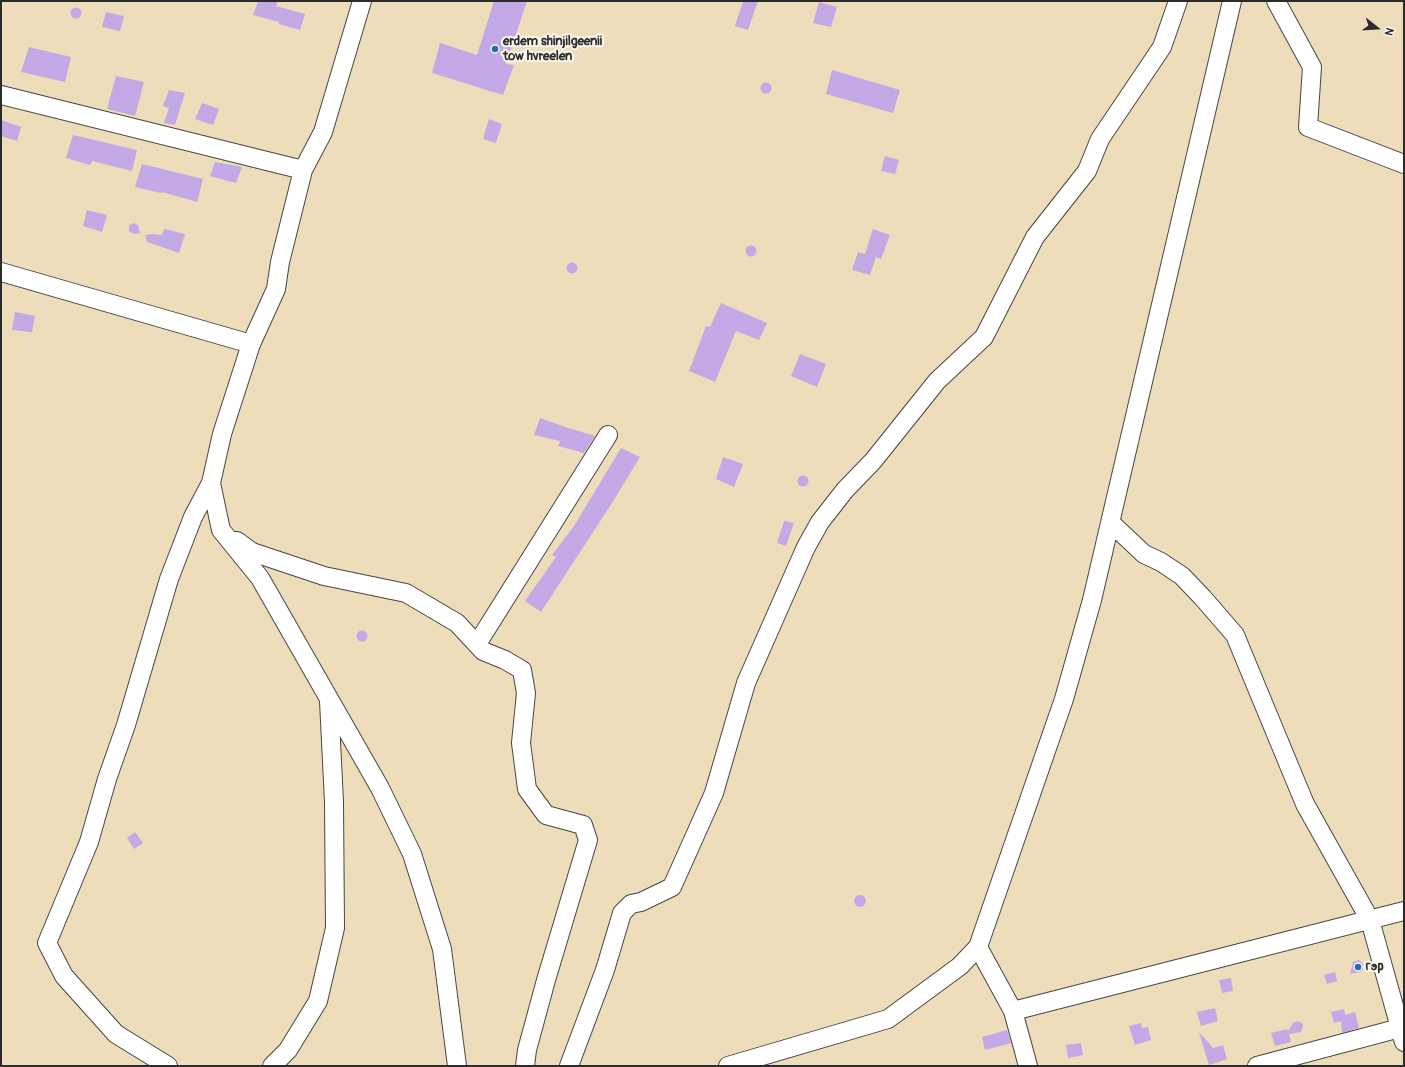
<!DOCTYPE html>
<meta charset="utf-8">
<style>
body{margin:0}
#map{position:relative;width:1405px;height:1067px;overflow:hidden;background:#edb;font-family:Pangolin,sans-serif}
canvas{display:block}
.frame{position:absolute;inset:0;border:2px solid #2b2b2b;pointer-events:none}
.north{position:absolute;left:1357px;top:8px;width:40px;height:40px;-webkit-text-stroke:3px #fbf7ec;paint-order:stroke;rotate:107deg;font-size:11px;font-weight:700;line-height:16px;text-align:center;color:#2b2b2b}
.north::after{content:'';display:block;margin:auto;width:14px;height:18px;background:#2b2b2b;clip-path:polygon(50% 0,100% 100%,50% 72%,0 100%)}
</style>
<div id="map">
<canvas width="1405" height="1067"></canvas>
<div class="frame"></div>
<div class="north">N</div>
</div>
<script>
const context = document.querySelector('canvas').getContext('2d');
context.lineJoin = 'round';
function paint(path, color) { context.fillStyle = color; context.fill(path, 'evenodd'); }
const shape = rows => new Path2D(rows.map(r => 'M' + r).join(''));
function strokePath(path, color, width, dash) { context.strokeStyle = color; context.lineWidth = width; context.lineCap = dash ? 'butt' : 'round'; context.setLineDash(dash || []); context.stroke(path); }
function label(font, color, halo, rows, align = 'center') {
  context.font = font + ' Pangolin,sans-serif'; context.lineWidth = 4; context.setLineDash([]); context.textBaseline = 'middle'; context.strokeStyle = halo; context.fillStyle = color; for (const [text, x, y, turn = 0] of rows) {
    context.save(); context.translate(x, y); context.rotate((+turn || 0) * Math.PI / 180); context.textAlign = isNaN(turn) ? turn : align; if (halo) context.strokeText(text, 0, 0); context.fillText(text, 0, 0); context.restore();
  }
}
paint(shape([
 [258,1,278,1,276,6,305,14,300,30,279,24,279,22,253,15],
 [494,1,527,1,506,64,514,65,503,95,432,73,440,43,477,55],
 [743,1,758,1,748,30,735,26],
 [819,2,837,7,831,27,813,23],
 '70.5 13a5.5 5.5 0 1 1 11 0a5.5 5.5 0 1 1-11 0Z',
 [106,12,124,16,120,31,102,27],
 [29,47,71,57,65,82,21,72],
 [832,70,900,90,893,113,826,94],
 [116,76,144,82,135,116,107,109],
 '760.5 88a5.5 5.5 0 1 1 11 0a5.5 5.5 0 1 1-11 0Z',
 [169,90,185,93,175,125,164,123,169,108,163,106],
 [202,103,219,109,213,125,195,119],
 [489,119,502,124,496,143,483,139],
 [1,120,21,127,17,141,1,136],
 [73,135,137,150,132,171,92,161,90,165,66,158],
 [885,156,899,160,895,174,881,171],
 [215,162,242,167,236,183,210,176],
 [142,164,203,179,197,202,162,192,161,193,135,187],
 [87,210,107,215,102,232,83,226],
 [133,223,138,225,140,233,134,234,129,231,129,226],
 [164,229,185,234,179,253,147,242,145,235,152,234,162,235],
 [873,229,890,235,881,259,876,257,870,275,852,270,858,252,865,254],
 '745.5 251a5.5 5.5 0 1 1 11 0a5.5 5.5 0 1 1-11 0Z',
 '566.5 268a5.5 5.5 0 1 1 11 0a5.5 5.5 0 1 1-11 0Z',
 [721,303,767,323,759,340,736,331,715,382,689,371,706,326,710,327],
 [15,312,35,316,32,332,12,330],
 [800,354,826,364,817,387,791,376],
 [540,418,565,427,595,436,584,453,558,446,560,441,534,435],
 [621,448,640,457,612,503,541,612,525,601,556,557,552,555,574,526],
 [723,457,743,464,734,487,716,479],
 '797.5 481a5.5 5.5 0 1 1 11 0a5.5 5.5 0 1 1-11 0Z',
 [784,521,794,523,786,546,777,543],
 '356.5 636a5.5 5.5 0 1 1 11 0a5.5 5.5 0 1 1-11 0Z',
 [135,832,143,843,134,849,127,838],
 '854 901a6 6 0 1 1 12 0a6 6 0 1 1-12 0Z',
 [1359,960,1363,964,1363,970,1360,972,1350,974,1353,962],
 [1335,972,1337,981,1327,984,1324,975],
 [1231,978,1233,991,1222,993,1219,980],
 [1215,1008,1218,1021,1201,1026,1197,1012],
 [1344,1009,1345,1015,1355,1012,1359,1028,1342,1033,1341,1021,1334,1023,1331,1012],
 [1298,1021,1302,1023,1303,1026,1301,1032,1289,1034,1291,1042,1275,1046,1271,1033,1287,1029,1288,1031,1293,1023],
 [1141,1023,1142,1028,1148,1027,1151,1040,1135,1045,1129,1026],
 [1007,1030,1011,1043,985,1050,982,1037],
 [1199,1032,1213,1048,1223,1045,1227,1059,1209,1065],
 [1081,1043,1083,1055,1068,1058,1066,1045]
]), '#c4a9e7');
const minor = shape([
 [362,1,323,132,303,170,280,262,276,289,251,344,222,434,211,483,221,530,260,578,380,788,412,854,442,949,457,1066],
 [1276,1,1312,67,1308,127,1404,164],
 [1,95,303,170],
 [1,272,251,344],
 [1111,523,1144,554,1161,562,1182,576,1203,598,1235,635,1305,804,1370,920,1404,1042],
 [237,541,252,552,324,576,406,593,457,623,483,651,505,660,522,670,526,693,521,743,527,789,546,815,583,825,588,840,546,980,527,1050,525,1066],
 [477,644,608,435],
 [978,947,1013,1011,1028,1066],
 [1013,1011,1404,911],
 [168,1066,116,1034,64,976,47,943,89,842,107,779,126,725,169,579,193,517,211,483],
 [272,1066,288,1050,318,1001,335,928,334,802,329,701],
 [569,1066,605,970,622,913,631,904,641,902,672,887,714,793,746,683,806,547,820,522,845,490,873,461,937,381,984,337,1035,237,1087,171,1100,139,1162,47,1178,1],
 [728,1066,888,1019,960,966,978,947,1064,699,1092,600,1232,1],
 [1257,1066,1404,1027]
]);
strokePath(minor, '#484641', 20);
strokePath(minor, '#fff', 18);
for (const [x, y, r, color] of [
 [495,49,4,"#1f6fb2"],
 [1358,967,4,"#1f6fb2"]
]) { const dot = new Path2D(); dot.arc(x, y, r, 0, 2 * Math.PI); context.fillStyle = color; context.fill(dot); strokePath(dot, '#fbf7ec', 1.5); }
label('bold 13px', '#2b2b2b', '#fbf7ec', [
 ["erdem shinjilgeenii",503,42],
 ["tow hvreelen",503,57],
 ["гэр",1366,967]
], 'left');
</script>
